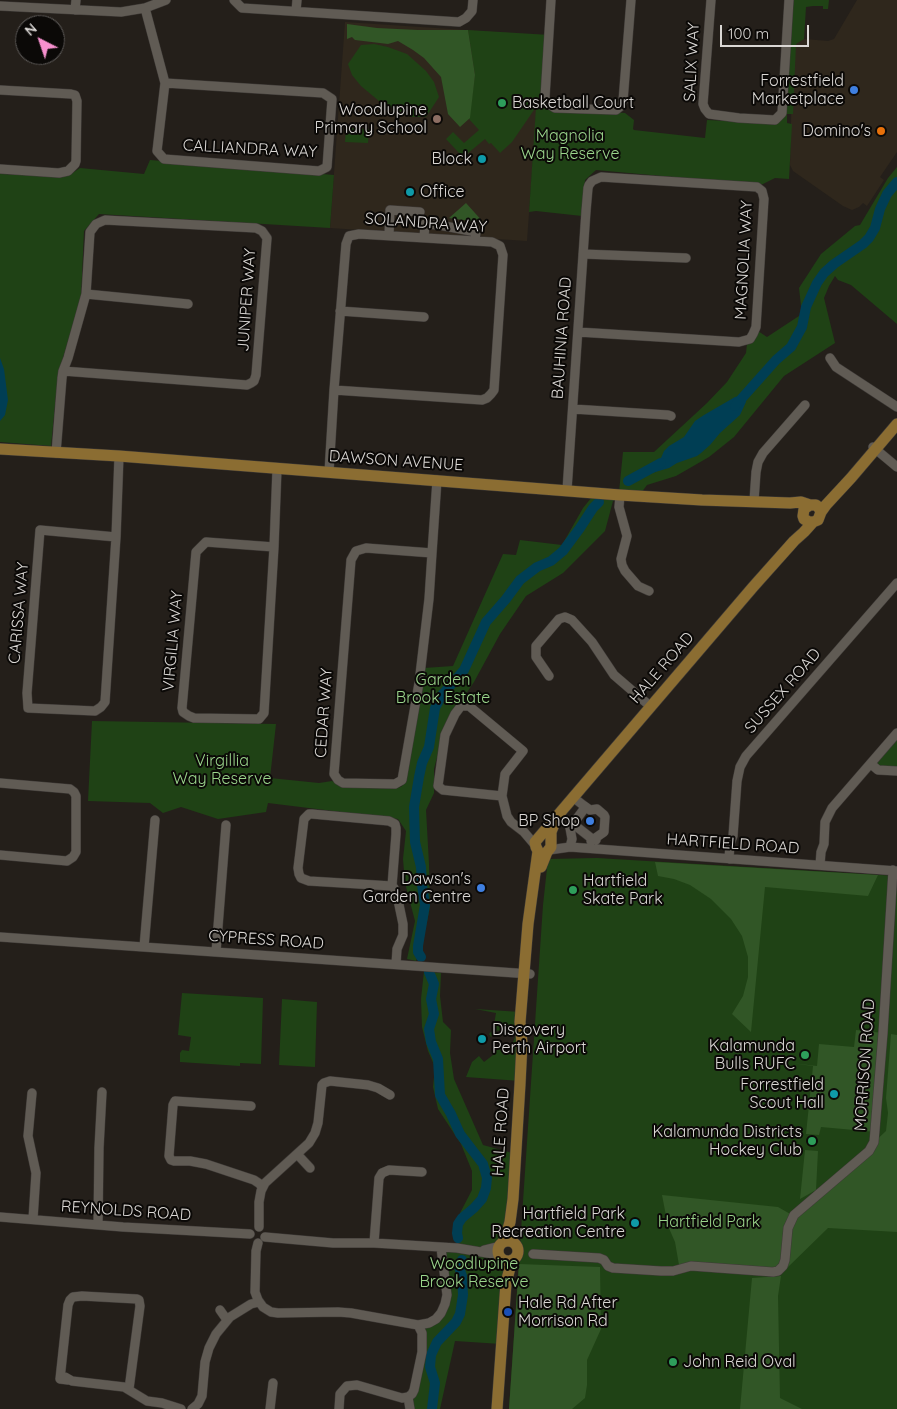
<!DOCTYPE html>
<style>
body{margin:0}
#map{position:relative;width:897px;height:1409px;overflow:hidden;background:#241f1a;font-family:Quicksand,sans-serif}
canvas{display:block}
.north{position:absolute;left:15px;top:15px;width:50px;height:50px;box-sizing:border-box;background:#0b0907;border:1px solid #5e5b59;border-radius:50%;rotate:319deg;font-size:14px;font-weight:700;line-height:20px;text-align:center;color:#dad7d4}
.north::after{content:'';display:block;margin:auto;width:18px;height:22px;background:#f790ce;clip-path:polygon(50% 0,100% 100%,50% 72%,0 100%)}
.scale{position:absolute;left:720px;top:25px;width:89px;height:22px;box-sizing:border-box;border:2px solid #dad7d4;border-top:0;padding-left:6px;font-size:15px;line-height:18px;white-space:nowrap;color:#dad7d4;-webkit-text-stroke:4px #0b0907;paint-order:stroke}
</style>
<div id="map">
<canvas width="897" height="1409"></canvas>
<div class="north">N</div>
<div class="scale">100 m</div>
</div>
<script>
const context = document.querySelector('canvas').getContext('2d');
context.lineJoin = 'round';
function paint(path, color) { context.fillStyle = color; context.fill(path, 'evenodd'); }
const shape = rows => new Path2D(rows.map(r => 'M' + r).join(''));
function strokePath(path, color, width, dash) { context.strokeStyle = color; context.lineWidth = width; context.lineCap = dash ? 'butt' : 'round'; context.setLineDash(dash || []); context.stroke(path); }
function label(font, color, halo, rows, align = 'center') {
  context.font = font + ' Quicksand,sans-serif'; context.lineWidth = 4; context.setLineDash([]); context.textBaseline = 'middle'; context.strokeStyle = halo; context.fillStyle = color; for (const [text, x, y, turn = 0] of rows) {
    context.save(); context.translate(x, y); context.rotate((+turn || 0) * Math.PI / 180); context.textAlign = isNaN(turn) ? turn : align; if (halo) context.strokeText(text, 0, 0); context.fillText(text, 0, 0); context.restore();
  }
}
paint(shape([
 [857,0,897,0,897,152,880,177,884,180,867,206,863,203,859,207,852,210,843,206,793,171,790,165,793,38,828,41,834,39],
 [345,22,542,35,527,241,330,228]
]), '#2f271c');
paint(shape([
 [789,0,829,0,828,9,823,9,823,6,813,6,806,7,804,39,796,44,793,114,787,114,787,123,792,124,789,179,775,178,761,185,596,170,585,180,582,216,536,211,529,212,536,107,512,142,500,153,491,143,489,144,485,139,461,159,461,155,446,139,453,132,464,143,479,130,469,119,475,75,468,30,550,35,547,100,556,108,625,113,634,120,633,129,634,130,705,138,707,120,774,123,778,118],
 [374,44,388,47,407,54,426,71,434,82,439,97,426,117,411,117,379,101,361,86,352,75,348,64,361,45],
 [346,128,369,129,368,143,345,142],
 [150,160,334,175,330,228,99,214,84,231,81,297,58,375,51,446,0,442,0,174,68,176,80,168,144,174],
 [897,167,897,324,851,285,838,280,835,276,829,286,824,298,835,343,784,376,734,437,709,457,676,476,647,485,641,493,613,501,605,531,563,573,526,596,500,634,474,682,445,725,434,769,434,793,426,810,429,864,430,907,425,931,416,961,407,959,415,921,405,883,403,859,406,831,398,819,268,803,266,812,218,819,181,807,163,813,150,803,88,801,92,721,276,724,270,778,319,783,332,781,342,785,398,788,402,786,424,668,453,666,503,554,516,555,520,540,562,545,583,508,596,492,619,492,623,452,654,452,707,403,727,382,746,353,747,344,752,342,758,331,767,337,802,314,799,288,821,254,855,226,860,225,888,178],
 [897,738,897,770,879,769,876,763],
 [597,858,897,876,897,1409,509,1409,543,905,548,859],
 [424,971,441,973,440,996,443,1022,451,1030,450,1053,454,1079,483,1145,516,1154,513,1199,499,1248,500,1257,503,1259,506,1283,501,1344,455,1341,440,1409,410,1409,423,1325,429,1323,445,1304,441,1248,457,1248,460,1213,472,1190,472,1171,461,1144,438,1109,433,1087,435,1067,428,1051,422,1027,421,999],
 [182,993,263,998,261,1064,240,1063,240,1066,180,1062,180,1053,182,1050,189,1051,191,1037,178,1035],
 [282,999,317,1002,315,1067,279,1065],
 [475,1009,521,1012,520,1081,466,1077,472,1062,479,1056,484,1062,493,1055,491,1052,498,1048,508,1046,513,1042,515,1037,515,1032,511,1026,501,1034,498,1030,491,1037,489,1034,493,1030,496,1013]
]), '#1f4215');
paint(shape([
 [347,24,377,28,418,30,468,30,475,75,470,118,460,127,448,114,441,77,424,58,413,50,398,41,388,44,355,40,352,37,347,39],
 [466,203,484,223,449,218],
 [655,862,878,875,868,896,765,887,751,1032,732,1014,743,996,748,977,748,957,742,936,731,919,711,899,690,885,674,879,658,876],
 [856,1030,883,1033,876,1132,821,1127,819,1135,806,1134,813,1066,791,1063,817,1066,819,1044,854,1047],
 [891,1034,897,1035,897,1232,828,1228,787,1268,788,1241,794,1218,886,1131,888,1113,886,1098],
 [805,1150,818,1151,816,1190,800,1199],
 [662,1195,778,1207,792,1215,781,1267,772,1270,700,1262,679,1265,675,1242,668,1226],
 [519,1264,600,1267,601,1329,587,1360,587,1385,585,1398,572,1409,509,1409],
 [781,1276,778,1296,780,1398,802,1409,740,1409,752,1278]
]), '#315626');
paint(shape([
 [0,358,4,369,8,400,5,415,0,421],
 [740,396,745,398,746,402,740,415,720,433,710,445,701,453,697,456,677,463,669,468,652,473,648,467,661,458,664,451,669,446,684,437,695,421,704,415,735,397]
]), '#003e54');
strokePath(shape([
 [735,406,776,360,791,347,802,327,806,307,817,283,824,273,834,264,863,244,869,238,875,228,880,209,887,194,897,182],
 [628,481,661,463],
 [421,957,418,952,418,946,425,905,422,885,421,867,415,842,414,807,419,777,422,763,429,747,435,708,442,695,464,670,486,622,506,599,520,580,537,567,551,561,563,551,580,528,593,508,599,502],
 [429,972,434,984,431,999,434,1014,429,1029,431,1042,438,1059,440,1095,451,1114,460,1134,483,1164,487,1178,486,1188,482,1199,474,1208,462,1218,458,1224,457,1233,458,1238],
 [432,1409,435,1383,430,1367,431,1355,437,1342,456,1322,460,1314,463,1295,462,1276,459,1267,462,1260]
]), '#003e54', 10);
const minor = shape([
 [234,0,242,8,459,22,466,18,472,11,473,0],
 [551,0,545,97,546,102,555,108,616,110,621,106,623,101,631,0],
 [711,0,703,104,705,109,709,114,739,118,775,120,782,113,789,0],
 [0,6,121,12,145,8,166,0],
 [145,8,165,83,157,151,164,159,319,171,327,167,332,99,323,93,165,83],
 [75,10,76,0],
 [296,11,297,0],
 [0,90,71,94,75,95,77,101,76,161,75,164,68,171,59,173,0,169],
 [389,235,390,210,420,212],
 [424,238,425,224,439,225,476,232,475,241],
 [583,254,686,258],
 [86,294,188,304],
 [340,311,424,317],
 [830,358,836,367,897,407],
 [573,409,668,415,671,416],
 [873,447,897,467],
 [56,453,62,378,63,371,68,358,86,294,90,232,96,224,105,220,256,228,262,231,267,238,256,375,254,381,251,383,247,385,63,371],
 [329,472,334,390,346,244,349,236,359,234,492,242,500,246,503,255,494,390,491,394,487,398,482,400,334,390],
 [567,490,586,211,588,188,589,185,592,181,601,177,757,187,762,191,764,199,756,327,753,334,750,339,739,342,578,332],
 [620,495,619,507,627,536,621,559,622,565,625,571,638,586,649,591],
 [754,501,756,472,758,462,763,453,805,405],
 [116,537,40,530,27,693,28,708,95,711,101,707,105,702,116,537,119,456],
 [274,547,206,542,196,552,182,708,183,712,189,716,194,718,259,719,264,713,274,547,277,469],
 [432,553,366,548,356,551,351,560,334,774,338,780,343,783,395,784,402,780,419,683,429,599,432,553,437,480],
 [549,676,536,657,536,646,559,619,565,617,572,620,592,642,614,675,650,706],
 [871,764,878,770,897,771],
 [0,783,70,789,74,792,76,796,76,852,73,857,67,861,0,855],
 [502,796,443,790,438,786,445,735,455,714,461,706,469,706,523,751,505,774,502,796,507,816,511,822,524,832,535,845],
 [583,805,590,810,597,809,604,815,605,817,604,832,591,841],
 [576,819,575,823,577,827,591,838,596,840],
 [570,847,572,839,570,828,584,809,583,805,574,798],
 [549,850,570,847,897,871],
 [729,859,730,844,733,836,737,781,740,767,746,756,897,583],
 [820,865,821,852,824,844,825,822,832,808,897,733],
 [392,886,309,881,301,878,299,874,298,868,304,819,309,814,312,814,389,821,395,824,396,828,396,834,392,886,394,888,398,900,403,924,403,935,397,949,396,964],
 [0,937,530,974],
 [144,947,155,820],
 [216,952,226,825],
 [32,1093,28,1136,36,1173,33,1219],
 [251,1106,175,1101,173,1105,169,1156,171,1160,174,1161,190,1161,206,1164,254,1180,260,1184,262,1188],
 [297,1154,310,1168],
 [0,1217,123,1227,250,1234],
 [98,1225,99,1148,102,1092],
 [259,1227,259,1202,261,1191,265,1183,309,1143,315,1133,318,1123,322,1085,324,1083,330,1081,368,1085,378,1088,390,1095],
 [265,1237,333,1243,374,1243,457,1248,499,1255],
 [258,1243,256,1251,255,1292,258,1300,263,1307,271,1312,278,1313,338,1312,351,1313,418,1325,429,1323,436,1319,441,1313,445,1304,447,1295,441,1248],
 [374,1243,379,1178,382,1173,389,1170,422,1172],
 [484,1250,500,1246],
 [533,1254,599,1258,604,1260,608,1266,613,1268,661,1271,673,1271,691,1266,773,1272,778,1271,783,1266,785,1260,788,1228,794,1215,869,1151,874,1142,883,1033,893,870],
 [220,1310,227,1320],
 [65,1377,72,1381,124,1387,147,1401,162,1403,181,1409],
 [68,1380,60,1379,68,1305,70,1300,73,1297,82,1296,137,1299,139,1300,140,1306,129,1389],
 [192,1409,198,1404,202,1396,205,1362,209,1348,216,1334,230,1317,251,1304,259,1302],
 [270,1409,273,1383],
 [339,1409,340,1394,347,1386,357,1385,402,1398,408,1397],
 [410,1409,408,1397,412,1394,414,1390,422,1352,422,1333,418,1325]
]);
const major = shape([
 [0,449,119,456,620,495,702,500,790,503,801,502,810,505],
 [821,512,819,508,816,505,810,505,804,509,803,516,804,519,809,522,813,522,818,520,821,512,826,505,851,478,897,424],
 [541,867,547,852,551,847,551,832,555,822],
 '498 1251a10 10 0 1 1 20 0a10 10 0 1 1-20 0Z',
 [504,1242,510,1222,513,1199,520,1084,522,1043,520,1022,528,924,538,851,536,847,535,842,753,587,794,541,804,532,813,522],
 [497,1409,506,1283,512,1260]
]);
strokePath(minor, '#3e3a37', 10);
strokePath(major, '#3e3a37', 12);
strokePath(minor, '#605b54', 9);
strokePath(major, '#8b6d32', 11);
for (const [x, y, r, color] of [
 [854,90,5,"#3f7fe0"],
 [502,103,5,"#2e9e5b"],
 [437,119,5,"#8d6e63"],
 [881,131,5,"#e8710a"],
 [482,159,5,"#0f9aa8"],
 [410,192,5,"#0f9aa8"],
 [590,821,5,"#3f7fe0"],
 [481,888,5,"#3f7fe0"],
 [573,890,5,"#2e9e5b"],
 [482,1039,5,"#0f9aa8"],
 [805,1055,5,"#2e9e5b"],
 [834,1094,5,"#0f9aa8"],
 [812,1141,5,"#2e9e5b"],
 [635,1223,5,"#0f9aa8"],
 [508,1312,5,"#1a4fb4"],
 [673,1362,5,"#2e9e5b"]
]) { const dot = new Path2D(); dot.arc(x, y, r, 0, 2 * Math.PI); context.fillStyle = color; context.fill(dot); strokePath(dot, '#0b0907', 2); }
label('16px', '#dad7d4', '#0b0907', [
 ["SALIX WAY",692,62,-87],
 ["CALLIANDRA WAY",250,149,3],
 ["SOLANDRA WAY",426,223,4],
 ["MAGNOLIA WAY",744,260,-87],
 ["JUNIPER WAY",247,300,-86],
 ["BAUHINIA ROAD",562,338,-86],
 ["DAWSON AVENUE",396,461,4],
 ["CARISSA WAY",19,613,-85],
 ["VIRGILIA WAY",173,641,-85],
 ["HALE ROAD",662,668,-49],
 ["SUSSEX ROAD",783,691,-49],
 ["CEDAR WAY",324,713,-86],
 ["HARTFIELD ROAD",733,844,4],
 ["CYPRESS ROAD",266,940,4],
 ["MORRISON ROAD",865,1065,-86],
 ["HALE ROAD",501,1132,-86],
 ["REYNOLDS ROAD",126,1211,4]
]);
label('16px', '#dad7d4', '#0b0907', [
 ["Forrestfield",844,81],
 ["Marketplace",844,99],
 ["Basketball Court",512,103,"left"],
 ["Woodlupine",427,110],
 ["Primary School",427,128],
 ["Domino's",871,131],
 ["Block",472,159],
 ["Office",420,192,"left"],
 ["BP Shop",580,821],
 ["Dawson's",471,879],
 ["Garden Centre",471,897],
 ["Hartfield",583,881,"left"],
 ["Skate Park",583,899,"left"],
 ["Discovery",492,1030,"left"],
 ["Perth Airport",492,1048,"left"],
 ["Kalamunda",795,1046],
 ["Bulls RUFC",795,1064],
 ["Forrestfield",824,1085],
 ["Scout Hall",824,1103],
 ["Kalamunda Districts",802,1132],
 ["Hockey Club",802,1150],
 ["Hartfield Park",625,1214],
 ["Recreation Centre",625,1232],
 ["Hale Rd After",518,1303,"left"],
 ["Morrison Rd",518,1321,"left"],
 ["John Reid Oval",683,1362,"left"]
], 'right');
label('16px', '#9ad48b', '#0b0907', [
 ["Magnolia",570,136],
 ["Way Reserve",570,154],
 ["Garden",443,680],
 ["Brook Estate",443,698],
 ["Virgillia",222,761],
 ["Way Reserve",222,779],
 ["Hartfield Park",709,1222],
 ["Woodlupine",474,1264],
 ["Brook Reserve",474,1282]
]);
</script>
